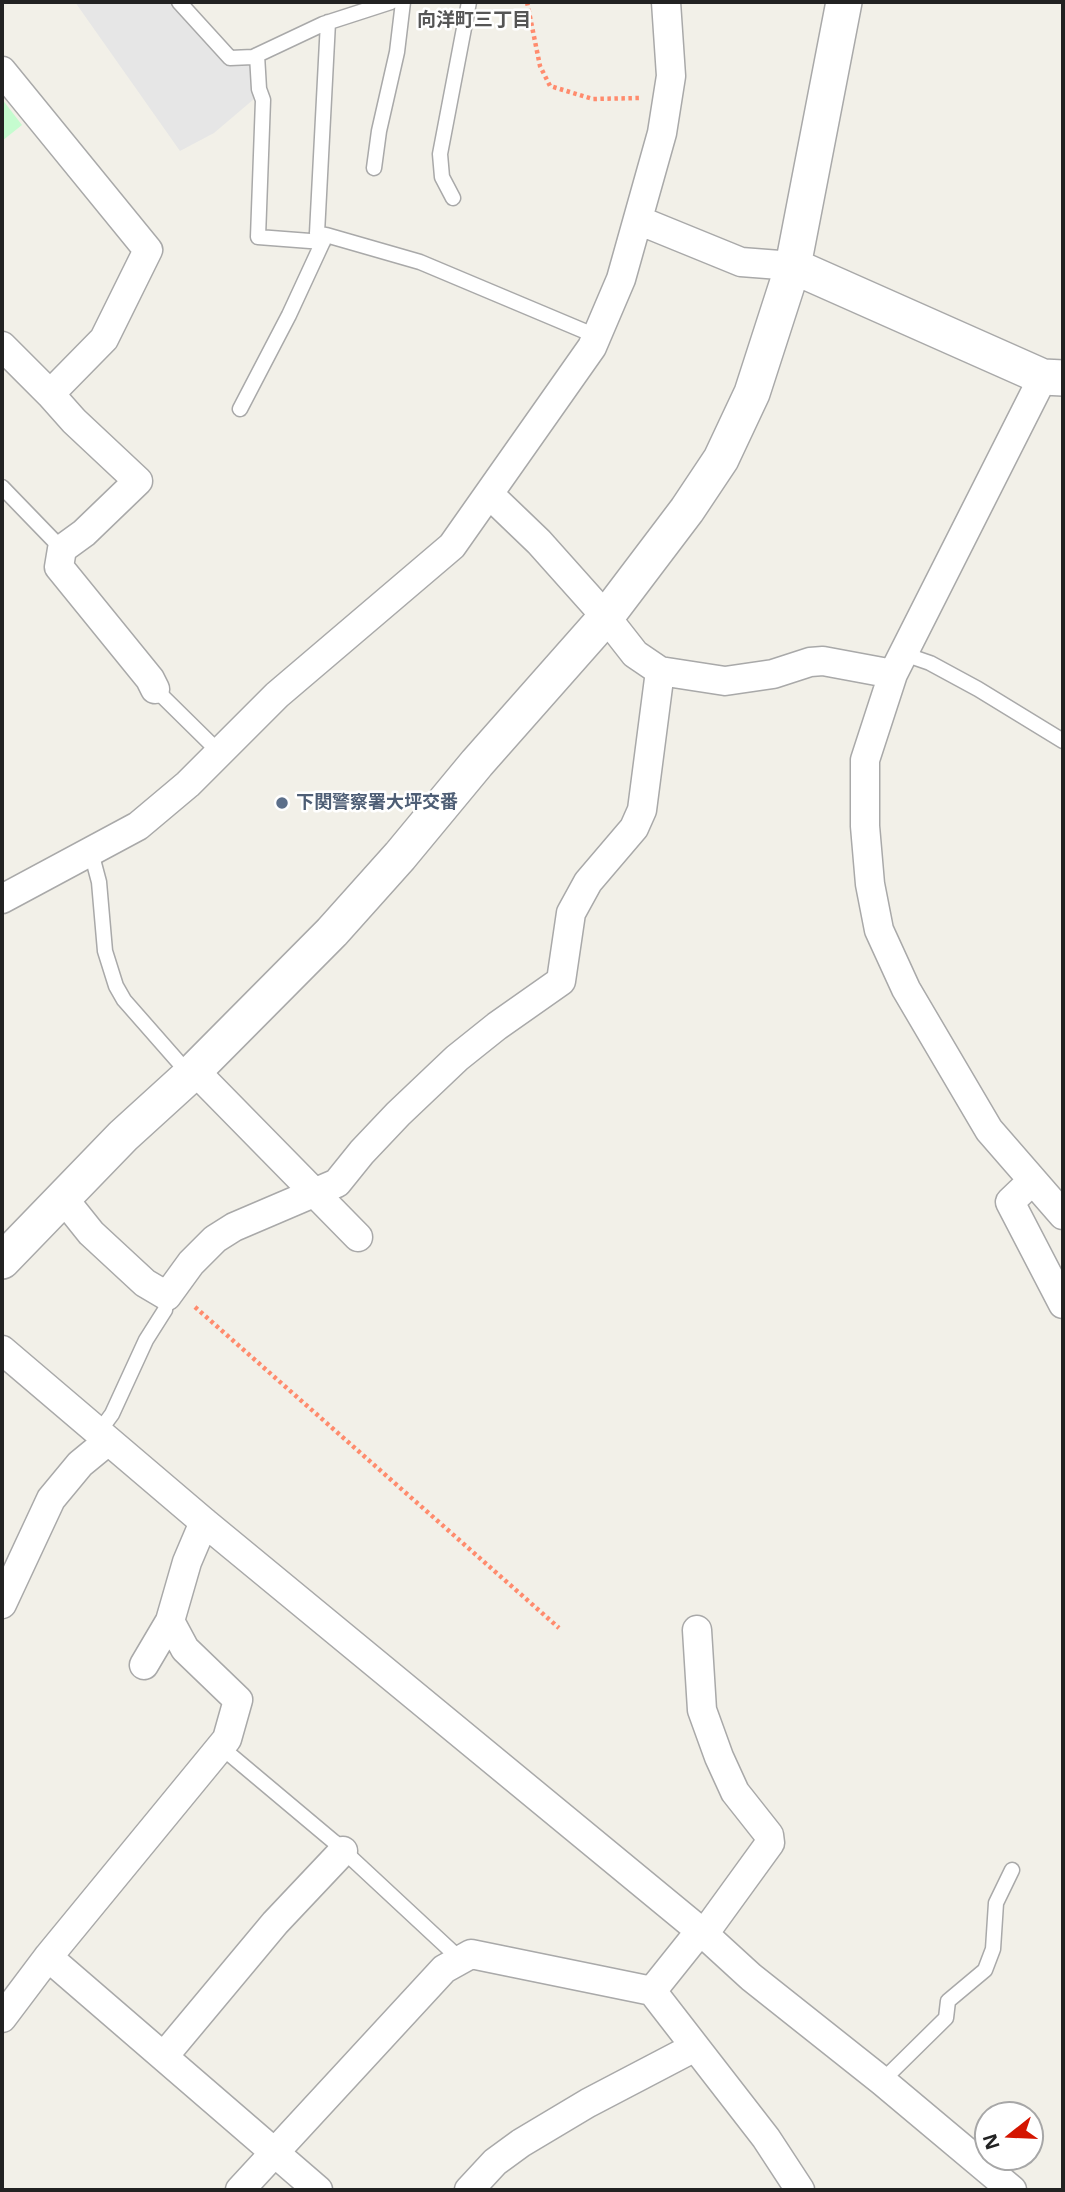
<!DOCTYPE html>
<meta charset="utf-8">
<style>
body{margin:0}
#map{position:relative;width:1065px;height:2192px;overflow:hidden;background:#f2f0e8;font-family:"Open Sans",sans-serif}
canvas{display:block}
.frame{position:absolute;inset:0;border:4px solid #222;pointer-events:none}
.north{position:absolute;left:974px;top:2101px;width:70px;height:70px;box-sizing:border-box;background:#fff;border:2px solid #a7a7a7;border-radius:50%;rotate:252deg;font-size:19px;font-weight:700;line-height:28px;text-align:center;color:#222}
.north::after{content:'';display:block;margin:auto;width:24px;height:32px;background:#d41500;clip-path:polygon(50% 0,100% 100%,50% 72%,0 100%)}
</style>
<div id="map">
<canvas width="1065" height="2192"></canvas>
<div class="frame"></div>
<div class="north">N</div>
</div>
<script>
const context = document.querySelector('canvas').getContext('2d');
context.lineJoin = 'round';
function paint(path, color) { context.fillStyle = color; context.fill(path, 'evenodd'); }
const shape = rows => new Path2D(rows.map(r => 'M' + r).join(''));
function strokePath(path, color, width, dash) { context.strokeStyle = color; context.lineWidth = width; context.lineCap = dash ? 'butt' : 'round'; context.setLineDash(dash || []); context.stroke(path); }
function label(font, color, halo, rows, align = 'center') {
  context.font = font + ' "Open Sans","Noto Sans JP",sans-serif'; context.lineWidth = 5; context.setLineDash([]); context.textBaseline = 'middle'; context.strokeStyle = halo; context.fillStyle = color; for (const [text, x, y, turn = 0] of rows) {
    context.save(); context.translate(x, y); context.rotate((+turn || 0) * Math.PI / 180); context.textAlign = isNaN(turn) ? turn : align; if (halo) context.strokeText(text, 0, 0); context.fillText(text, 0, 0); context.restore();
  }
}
paint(shape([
 [2,99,22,125,2,141]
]), '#c5fccf');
paint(shape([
 [75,2,176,2,231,64,253,65,254,99,214,133,180,151]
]), '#e6e6e6');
const service = shape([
 [179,2,230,58,253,57,323,24,391,2],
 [257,55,259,89,263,100,258,237,323,242],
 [374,168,379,131,397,52,403,2],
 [453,198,442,177,440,154,469,2],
 [326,235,317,233,328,22],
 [240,409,289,315,326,235,420,262,596,336],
 [2,487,62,549],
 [904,654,930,663,978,689,1063,741],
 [155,689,218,751],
 [91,852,99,882,105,951,116,986,124,1000,189,1074],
 [98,1433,112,1414,146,1340,165,1310,167,1296],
 [221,1747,333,1841,461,1960],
 [882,2081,946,2018,948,2001,985,1970,993,1949,996,1903,1012,1870]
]);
const minor = shape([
 [2,71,148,250,104,339,50,394,2,346],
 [638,220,741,262,793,266],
 [1043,377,893,674,865,760,865,826,870,884,879,930,906,989,989,1130,1063,1215],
 [50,394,74,421,138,481,84,533,62,549,59,567,150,679,155,689],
 [489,494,539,542,606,617,635,654,660,671,725,681,773,674,810,662,823,661,893,674],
 [2,899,138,826,188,784,277,695,452,546,592,347,621,279,662,133,671,76,666,2],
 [195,1071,358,1237],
 [1032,1181,1010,1202,1063,1304],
 [63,1198,91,1233,145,1283,167,1296,191,1263,215,1239,234,1227,337,1183,362,1152,398,1114,457,1058,497,1026,561,981,571,913,588,882,634,828,642,810,660,671],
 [2,1350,204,1522,704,1934,751,1977,882,2081,1012,2190],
 [2,1604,51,1499,80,1464,108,1441],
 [697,1630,702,1710,719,1757,735,1792,769,1835,770,1843,704,1934],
 [144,1665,170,1621,187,1562,204,1522],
 [48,1957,318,2190],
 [652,1991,766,2138,800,2190],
 [2,2018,48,1957,227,1739,238,1700,185,1649,170,1621],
 [164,2056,275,1923,343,1851],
 [240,2190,444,1969,471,1954,652,1991,700,1931],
 [469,2190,495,2162,521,2143,588,2103,695,2047]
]);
const tertiary = shape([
 [793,266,1043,377,1063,378],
 [2,1261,123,1136,190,1075,332,932,400,856,477,763,606,617,687,510,721,459,752,393,793,266,844,2]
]);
strokePath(service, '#a9a9a9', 17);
strokePath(minor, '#a9a9a9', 31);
strokePath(tertiary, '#a9a9a9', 38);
strokePath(shape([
 [527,2,540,66,550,86,593,99,639,98],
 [195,1307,559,1628]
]), '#ff8b6d', 4.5, [3.5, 3.5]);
strokePath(service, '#fff', 14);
strokePath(minor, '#fff', 28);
strokePath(tertiary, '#fff', 35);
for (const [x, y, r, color] of [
 [282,803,7,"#5c6f8a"]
]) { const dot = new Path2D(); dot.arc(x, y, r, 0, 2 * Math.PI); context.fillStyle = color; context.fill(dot); strokePath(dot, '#fff', 2.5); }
label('bold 18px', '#4e5e75', '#fff', [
 ["下関警察署大坪交番",296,803]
], 'left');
label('bold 19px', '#555', '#fff', [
 ["向洋町三丁目",474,21]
]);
</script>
